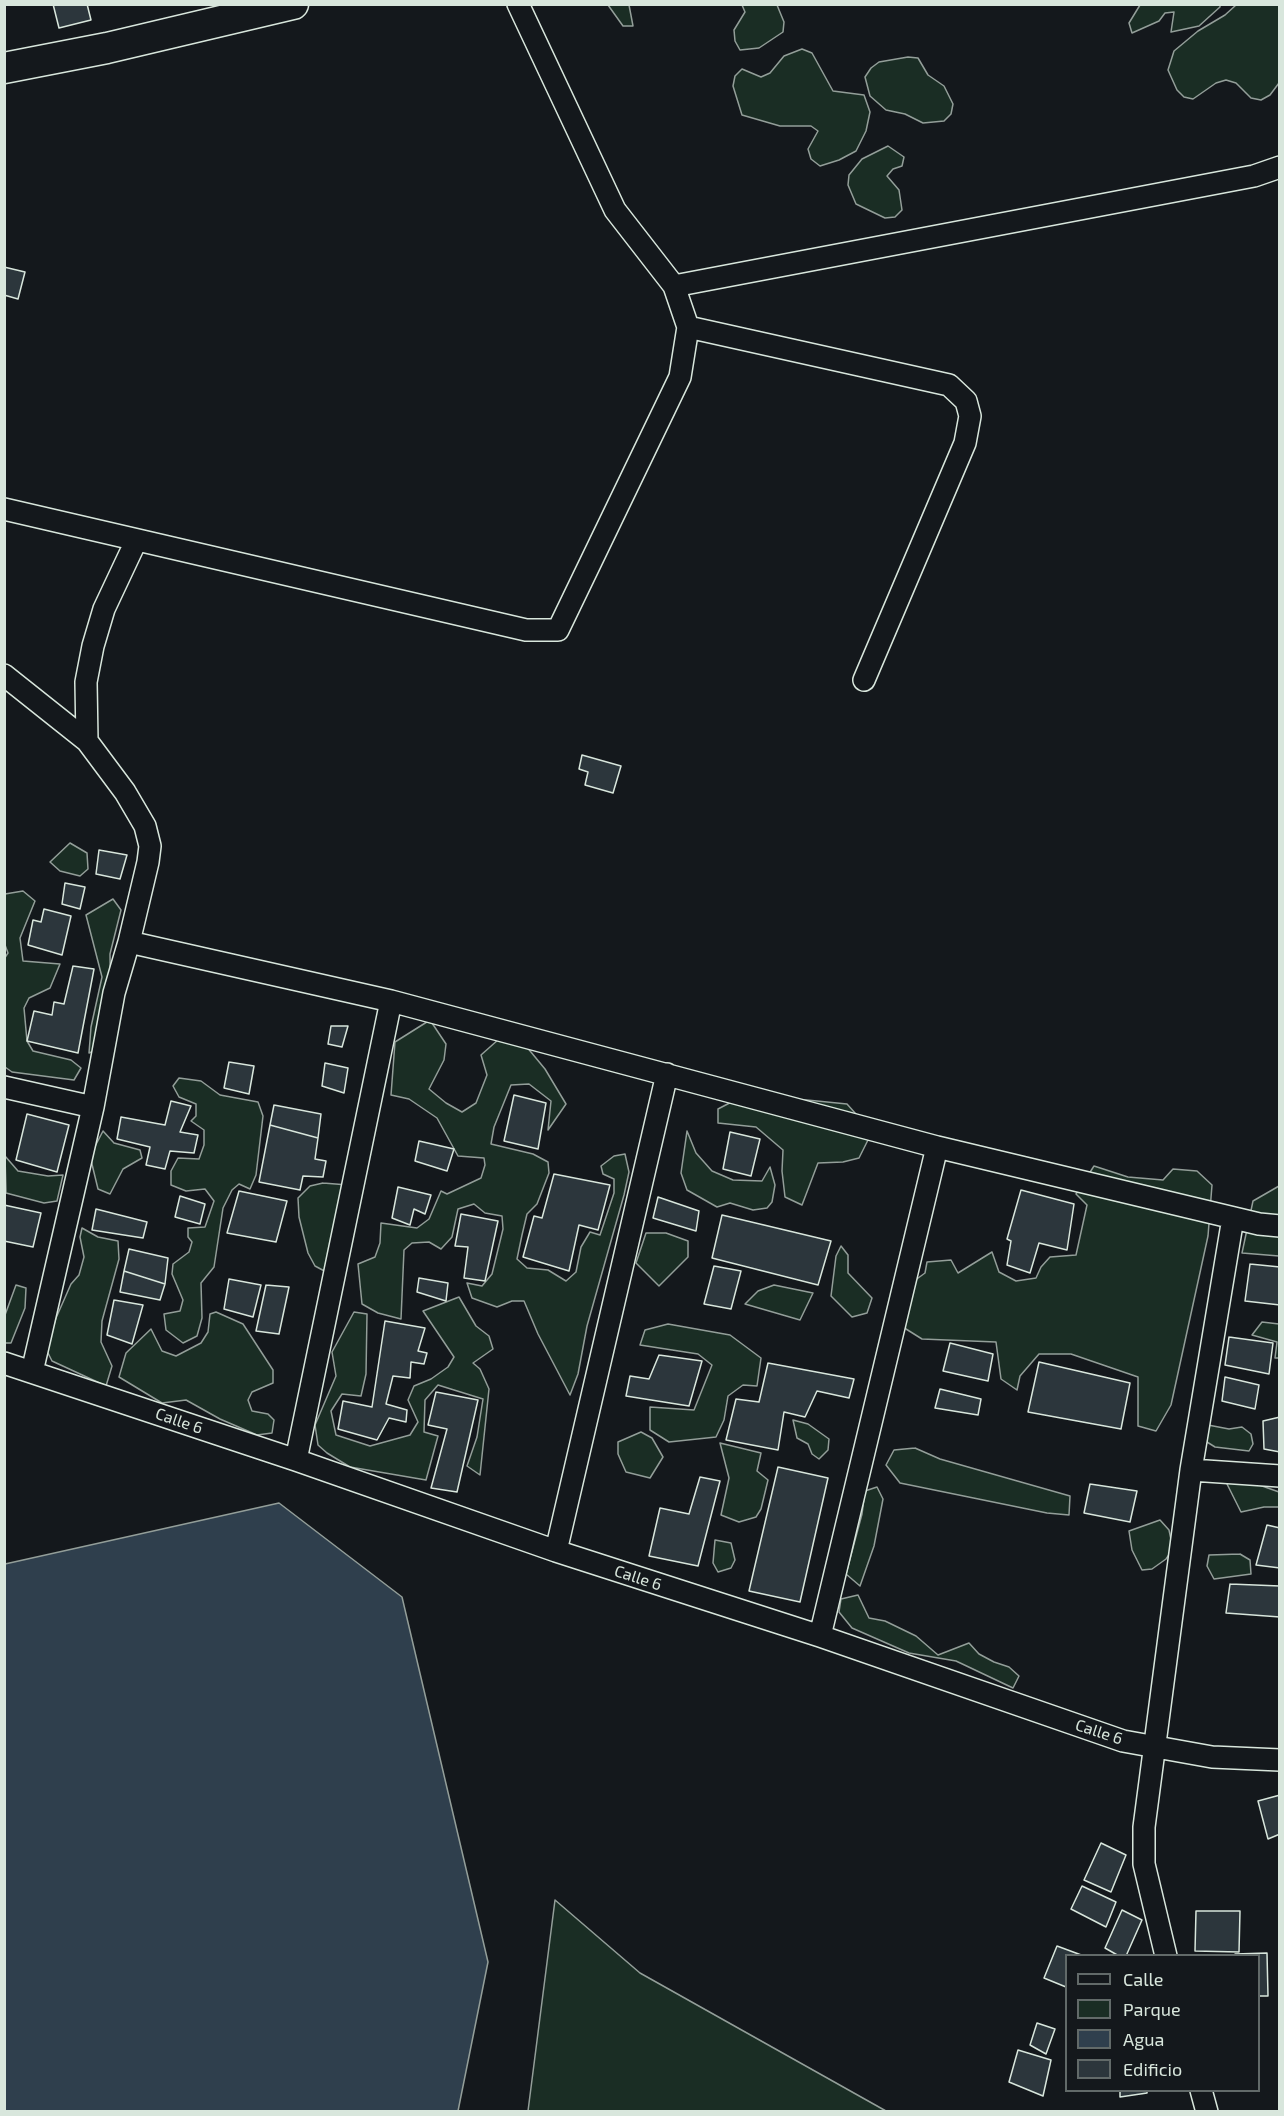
<!DOCTYPE html>
<style>
body{margin:0}
#map{position:relative;width:1284px;height:2116px;overflow:hidden;background:#14181c;font-family:"Exo 2",sans-serif}
canvas{display:block}
.frame{position:absolute;inset:0;border:6px solid #d8e6dc;pointer-events:none}
.legend{position:absolute;left:1065px;top:1954px;width:195px;height:138px;box-sizing:border-box;background:#14181c;border:2px solid #626a69;margin:0;padding:8px 10px;list-style:none;font-size:18px;color:#d8e6dc}
.legend li{display:flex;align-items:center;gap:12px;height:30px}
.legend b{width:30px;border:2px solid #626a69}
</style>
<div id="map">
<canvas width="1284" height="2116"></canvas>
<div class="frame"></div>
<ul class="legend">
<li><b style="height:8px;background:#14181c"></b>Calle</li>
<li><b style="height:16px;background:#1a2d24"></b>Parque</li>
<li><b style="height:16px;background:#2f3f4d"></b>Agua</li>
<li><b style="height:16px;background:#2c363c"></b>Edificio</li>
</ul>
</div>
<script>
const context = document.querySelector('canvas').getContext('2d');
context.lineJoin = 'round';
function paint(path, color) { context.fillStyle = color; context.fill(path, 'evenodd'); }
const shape = rows => new Path2D(rows.map(r => 'M' + r).join(''));
function strokePath(path, color, width, dash) { context.strokeStyle = color; context.lineWidth = width; context.lineCap = dash ? 'butt' : 'round'; context.setLineDash(dash || []); context.stroke(path); }
function label(font, color, halo, rows, align = 'center') {
  context.font = font + ' "Exo 2",sans-serif'; context.lineWidth = 4.5; context.setLineDash([]); context.textBaseline = 'middle'; context.strokeStyle = halo; context.fillStyle = color; for (const [text, x, y, turn = 0] of rows) {
    context.save(); context.translate(x, y); context.rotate((+turn || 0) * Math.PI / 180); context.textAlign = isNaN(turn) ? turn : align; if (halo) context.strokeText(text, 0, 0); context.fillText(text, 0, 0); context.restore();
  }
}
const green = shape([
 [608,5,629,5,633,26,623,26,608,5],
 [742,5,777,5,784,22,783,32,759,48,740,50,735,41,734,30,745,12,742,5],
 [1140,5,1220,4,1220,7,1199,26,1171,32,1174,12,1165,13,1159,21,1132,33,1129,23,1140,5],
 [1236,5,1279,5,1279,83,1270,95,1261,100,1251,98,1236,83,1226,80,1216,83,1193,99,1184,97,1177,90,1168,70,1174,51,1198,31,1225,15,1236,5],
 [802,49,812,53,833,91,864,95,870,112,866,131,856,151,839,160,820,166,811,159,808,149,818,131,811,126,780,126,742,115,733,86,735,76,742,69,761,77,770,73,784,56,802,49],
 [908,57,918,58,928,75,944,86,953,104,951,114,944,121,923,123,905,114,886,110,870,96,865,77,871,68,879,62,908,57],
 [888,146,904,157,902,166,893,169,887,176,899,190,902,210,895,217,885,218,856,204,848,185,849,175,862,159,888,146],
 [70,843,87,853,88,869,80,876,60,871,50,862,70,843],
 [23,891,35,901,20,938,23,961,60,964,50,988,29,998,24,1008,27,1041,33,1051,71,1060,81,1068,74,1080,12,1072,5,1067,4,959,8,953,5,945,5,894,23,891],
 [113,899,121,910,110,954,111,1044,89,1053,91,1027,102,977,86,915,113,899],
 [430,1020,446,1044,444,1060,429,1089,446,1103,462,1112,476,1103,487,1075,481,1055,499,1039,521,1040,545,1069,566,1104,548,1130,551,1101,529,1084,511,1085,494,1127,491,1144,533,1154,548,1162,549,1173,537,1204,527,1214,522,1235,517,1259,527,1268,548,1270,566,1281,576,1272,581,1247,590,1232,600,1235,614,1193,614,1179,603,1174,601,1166,614,1156,625,1154,629,1172,624,1195,587,1326,578,1374,570,1395,538,1334,524,1301,512,1301,497,1307,472,1298,467,1283,482,1286,492,1274,503,1229,502,1216,485,1213,474,1204,458,1209,452,1237,441,1249,429,1242,412,1243,404,1250,401,1319,378,1313,362,1304,358,1264,375,1257,380,1243,381,1223,417,1228,429,1219,441,1191,447,1194,481,1178,485,1165,484,1158,458,1156,437,1118,409,1099,391,1095,395,1042,430,1020],
 [179,1078,201,1081,220,1095,258,1102,263,1116,256,1175,250,1189,239,1184,232,1190,223,1208,214,1267,201,1283,202,1318,197,1336,183,1343,166,1330,164,1314,180,1311,183,1300,172,1274,173,1264,189,1252,192,1242,188,1237,188,1228,205,1227,214,1201,205,1189,186,1191,171,1185,171,1171,178,1158,199,1159,204,1145,204,1130,191,1121,196,1116,196,1104,179,1097,173,1086,179,1078],
 [743,1096,772,1100,807,1100,847,1104,872,1132,859,1158,843,1162,818,1163,802,1205,785,1197,782,1171,783,1150,756,1127,718,1123,718,1109,743,1096],
 [103,1131,114,1143,140,1150,142,1158,123,1169,110,1194,98,1189,90,1156,103,1131],
 [687,1131,696,1153,712,1171,733,1180,762,1181,770,1167,775,1185,772,1202,767,1208,753,1210,730,1203,717,1207,687,1190,681,1173,687,1131],
 [5,1156,18,1171,48,1176,63,1175,57,1201,44,1203,6,1193,5,1156],
 [1094,1166,1128,1177,1163,1180,1173,1169,1197,1171,1212,1185,1208,1236,1171,1405,1156,1431,1138,1426,1138,1377,1071,1354,1039,1354,1020,1376,1017,1390,1001,1379,996,1342,922,1339,906,1329,891,1298,925,1273,927,1262,951,1260,958,1273,992,1252,999,1272,1016,1281,1036,1278,1041,1267,1050,1257,1076,1255,1087,1205,1076,1194,1094,1166],
 [323,1183,348,1185,330,1274,315,1266,308,1253,299,1217,298,1198,310,1186,323,1183],
 [1279,1186,1279,1256,1242,1253,1253,1201,1279,1186],
 [82,1228,98,1237,118,1241,119,1259,102,1321,101,1342,112,1366,106,1386,52,1361,46,1349,56,1318,71,1284,79,1275,84,1257,80,1237,82,1228],
 [646,1233,666,1233,688,1241,688,1257,659,1286,636,1263,646,1233],
 [841,1246,848,1255,848,1273,872,1298,867,1313,852,1317,831,1296,836,1256,841,1246],
 [16,1285,26,1288,25,1308,11,1343,5,1343,5,1315,16,1285],
 [774,1285,813,1293,800,1320,745,1304,758,1291,774,1285],
 [459,1297,476,1326,489,1336,493,1349,473,1363,480,1369,489,1389,480,1475,467,1466,477,1437,483,1399,438,1385,425,1400,424,1432,438,1436,426,1480,350,1467,327,1453,318,1445,315,1425,336,1376,332,1352,354,1312,367,1314,366,1374,361,1396,342,1394,331,1411,336,1435,370,1446,410,1435,418,1422,408,1400,414,1386,431,1379,448,1367,454,1357,423,1311,459,1297],
 [216,1312,243,1324,273,1370,273,1383,252,1392,248,1400,252,1411,268,1414,274,1420,272,1433,257,1435,220,1419,186,1400,162,1403,119,1377,126,1353,151,1329,162,1351,176,1356,201,1343,208,1332,210,1314,216,1312],
 [1262,1322,1279,1324,1279,1358,1275,1358,1277,1342,1252,1335,1262,1322],
 [668,1324,730,1335,761,1358,757,1386,743,1385,728,1396,724,1420,716,1437,669,1442,650,1430,650,1407,694,1410,712,1365,698,1354,640,1345,645,1330,668,1324],
 [793,1420,808,1424,829,1439,828,1450,819,1459,812,1454,808,1444,797,1438,793,1420],
 [1208,1425,1229,1429,1242,1427,1251,1434,1253,1444,1249,1451,1215,1447,1207,1442,1208,1425],
 [641,1432,652,1438,663,1457,650,1478,626,1472,618,1454,618,1442,641,1432],
 [720,1443,761,1453,757,1471,768,1480,761,1509,756,1517,739,1522,721,1515,729,1478,720,1443],
 [915,1448,940,1459,1070,1496,1069,1515,1047,1513,900,1483,886,1465,894,1450,915,1448],
 [1248,1481,1279,1492,1279,1507,1264,1507,1241,1512,1226,1482,1248,1481],
 [877,1487,883,1499,874,1546,860,1586,846,1574,862,1514,865,1491,877,1487],
 [1160,1520,1169,1530,1173,1549,1166,1559,1152,1569,1142,1570,1132,1550,1129,1531,1160,1520],
 [715,1540,731,1543,735,1560,731,1568,718,1572,713,1563,715,1540],
 [1240,1554,1250,1560,1251,1574,1214,1579,1207,1566,1209,1555,1240,1554],
 [858,1595,869,1618,885,1621,916,1636,938,1655,969,1643,979,1654,994,1662,1009,1667,1019,1676,1013,1688,956,1661,909,1653,852,1628,839,1612,841,1599,858,1595],
 [555,1900,640,1973,886,2111,528,2111,555,1900]
]);
paint(green, '#1a2d24');
strokePath(green, '#939e99', 1.5);
const water = shape([
 [279,1503,402,1597,488,1962,458,2111,5,2111,5,1564,279,1503]
]);
paint(water, '#2f3f4d');
strokePath(water, '#939e99', 1.5);
const building = shape([
 [53,4,87,4,91,20,59,28,53,4],
 [4,267,25,272,18,299,4,295,4,267],
 [582,755,621,766,613,793,585,785,588,772,579,769,582,755],
 [99,850,127,855,120,879,96,874,99,850],
 [65,883,85,887,80,909,62,904,65,883],
 [44,909,71,916,62,955,28,945,33,920,41,922,44,909],
 [73,966,94,969,78,1053,27,1041,34,1011,52,1015,54,1002,64,1004,73,966],
 [331,1026,348,1026,342,1047,328,1044,331,1026],
 [229,1062,254,1066,249,1094,224,1088,229,1062],
 [325,1063,348,1068,344,1093,322,1086,325,1063],
 [514,1095,546,1103,538,1149,504,1141,514,1095],
 [171,1101,191,1106,180,1132,198,1135,194,1153,170,1151,165,1169,146,1165,150,1147,117,1139,121,1117,165,1125,171,1101],
 [274,1105,321,1114,318,1138,270,1125,274,1105],
 [27,1114,69,1125,57,1172,16,1160,27,1114],
 [270,1125,318,1138,315,1159,326,1161,323,1177,303,1176,300,1190,259,1182,270,1125],
 [730,1132,760,1139,751,1176,723,1169,730,1132],
 [419,1141,454,1149,447,1171,415,1161,419,1141],
 [554,1174,610,1185,598,1230,579,1225,569,1271,523,1257,534,1216,542,1218,554,1174],
 [398,1187,431,1195,425,1214,414,1209,410,1225,392,1218,398,1187],
 [1021,1190,1074,1204,1067,1250,1039,1243,1030,1273,1007,1265,1011,1241,1007,1239,1021,1190],
 [239,1191,287,1201,276,1242,227,1233,239,1191],
 [180,1196,205,1204,200,1224,175,1217,180,1196],
 [658,1197,699,1211,696,1231,653,1218,658,1197],
 [4,1205,41,1213,33,1247,4,1241,4,1205],
 [96,1209,147,1222,143,1238,92,1230,96,1209],
 [461,1214,498,1221,485,1281,464,1278,468,1247,455,1246,461,1214],
 [722,1215,831,1241,818,1285,712,1258,722,1215],
 [129,1249,168,1258,165,1284,124,1271,129,1249],
 [1250,1264,1280,1267,1280,1305,1245,1301,1250,1264],
 [714,1266,741,1271,731,1309,704,1304,714,1266],
 [124,1271,165,1284,160,1300,120,1292,124,1271],
 [419,1278,448,1283,446,1301,417,1292,419,1278],
 [229,1279,261,1285,253,1317,224,1309,229,1279],
 [266,1285,289,1287,279,1334,256,1331,266,1285],
 [114,1300,143,1305,132,1344,107,1335,114,1300],
 [385,1321,425,1328,418,1351,427,1353,424,1364,411,1362,410,1378,393,1376,386,1404,407,1410,406,1422,389,1418,377,1440,338,1429,343,1401,372,1407,385,1321],
 [1229,1337,1273,1343,1269,1374,1225,1365,1229,1337],
 [950,1343,993,1354,988,1381,943,1371,950,1343],
 [659,1355,702,1361,689,1406,626,1396,630,1376,649,1379,659,1355],
 [1039,1362,1130,1383,1121,1429,1028,1412,1039,1362],
 [768,1363,854,1379,849,1398,817,1391,805,1417,784,1412,778,1450,726,1440,736,1399,759,1402,768,1363],
 [1225,1377,1259,1385,1255,1409,1222,1401,1225,1377],
 [940,1389,981,1399,978,1415,935,1408,940,1389],
 [436,1392,478,1400,457,1492,431,1488,447,1429,428,1425,436,1392],
 [1280,1417,1280,1452,1264,1449,1263,1421,1280,1417],
 [778,1467,828,1478,800,1602,749,1591,778,1467],
 [700,1477,720,1481,698,1566,649,1556,660,1508,689,1514,700,1477],
 [1090,1484,1137,1491,1130,1522,1084,1513,1090,1484],
 [1267,1525,1280,1528,1280,1568,1256,1565,1267,1525],
 [1230,1584,1280,1586,1280,1617,1226,1613,1230,1584],
 [1280,1795,1280,1834,1268,1839,1258,1801,1280,1795],
 [1101,1843,1126,1855,1111,1892,1084,1880,1101,1843],
 [1082,1886,1116,1902,1106,1927,1071,1909,1082,1886],
 [1122,1910,1142,1920,1126,1956,1119,1956,1105,1948,1122,1910],
 [1196,1911,1240,1911,1239,1952,1195,1951,1196,1911],
 [1057,1946,1084,1956,1066,1956,1066,1987,1044,1978,1057,1946],
 [1267,1953,1268,1996,1258,1996,1258,1956,1235,1954,1267,1953],
 [1037,2023,1055,2029,1046,2054,1030,2045,1037,2023],
 [1018,2050,1051,2060,1043,2096,1009,2082,1018,2050],
 [1120,2090,1147,2090,1147,2093,1120,2097,1120,2090]
]);
paint(building, '#2c363c');
strokePath(building, '#d8e6dc', 1.5);
const street = shape([
 [674,286,1254,176,1280,167],
 [688,327,949,385,966,401,970,416,965,443,864,680],
 [4,509,526,630,558,630,680,377,688,327,674,286,615,210,518,4],
 [4,675,87,741,125,792,145,826,150,846,148,862,129,942],
 [87,741,86,682,93,646,104,609,136,541],
 [4,1087,93,1107],
 [4,1363,296,1460,556,1551,820,1636,1123,1741,1212,1757,1280,1760],
 [32,1372,93,1107,114,993,129,942,391,1001,937,1147,1259,1224,1280,1226],
 [296,1460,391,1001],
 [1191,1470,1280,1476],
 [556,1551,667,1074],
 [820,1636,937,1147],
 [1166,1956,1144,1864,1144,1827,1191,1470,1233,1218],
 [1201,2090,1207,2112]
]);
const secondary = shape([
 [4,68,107,48,293,4]
]);
strokePath(street, '#d8e6dc', 24);
strokePath(secondary, '#d8e6dc', 33);
strokePath(street, '#14181c', 21);
strokePath(secondary, '#14181c', 30);
label('16px', '#d8e6dc', '#14181c', [
 ["Calle 6",179,1421,19],
 ["Calle 6",638,1578,18],
 ["Calle 6",1099,1732,18]
]);
</script>
